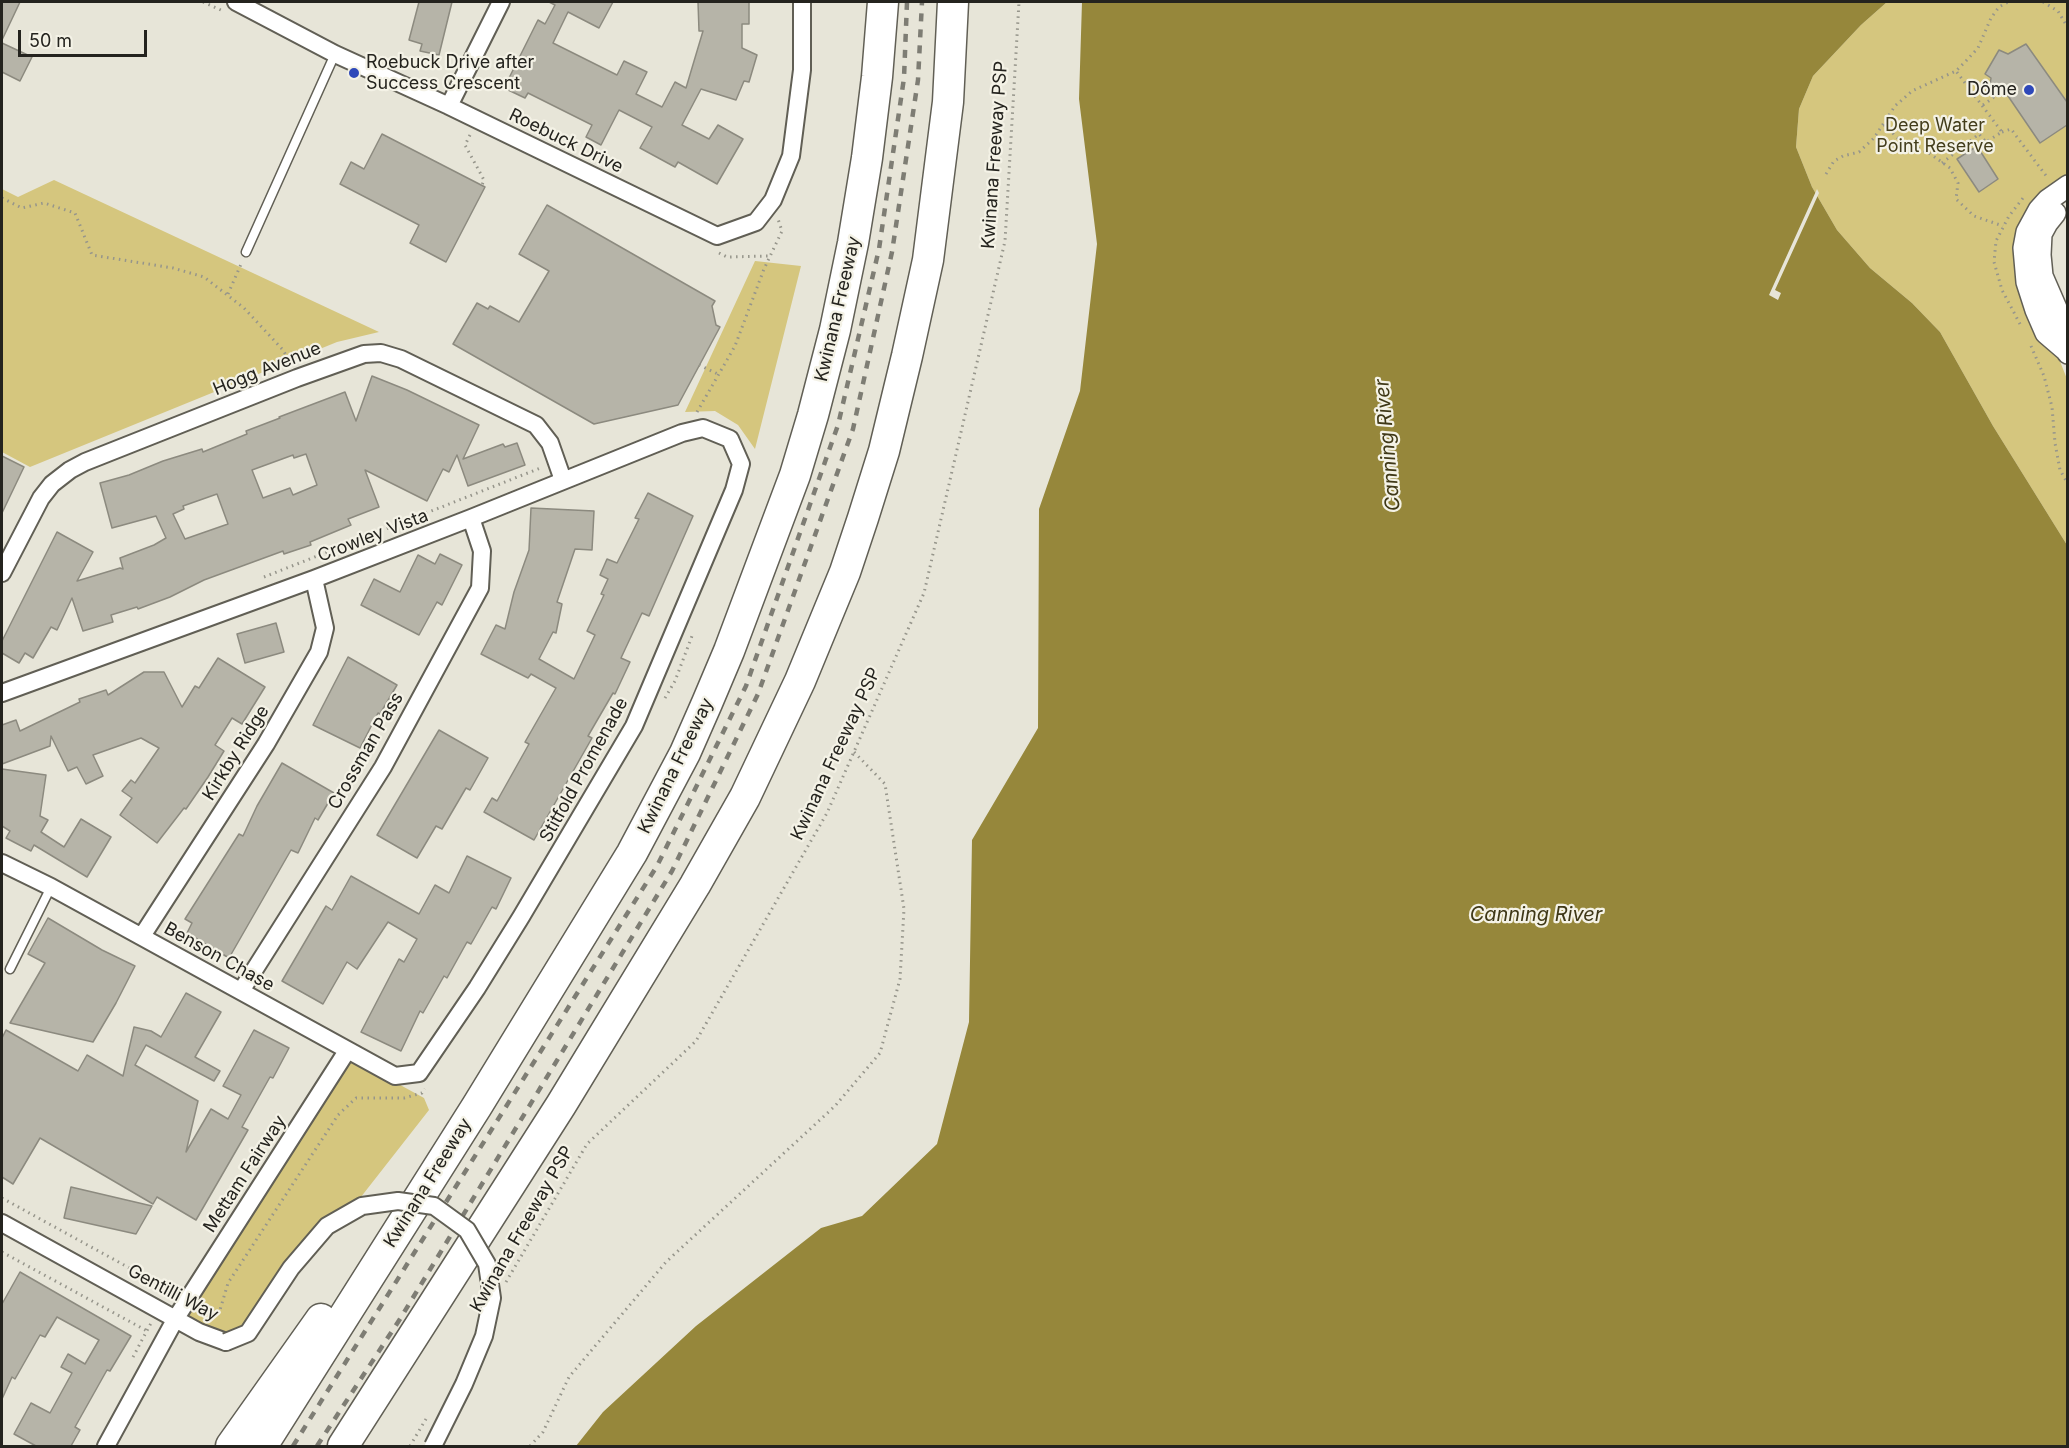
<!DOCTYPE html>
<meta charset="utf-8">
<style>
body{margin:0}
#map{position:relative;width:2069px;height:1448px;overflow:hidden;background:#e7e5d8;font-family:Inter,sans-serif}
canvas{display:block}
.frame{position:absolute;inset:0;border:3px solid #24231e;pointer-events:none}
.scale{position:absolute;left:18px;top:30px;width:129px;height:27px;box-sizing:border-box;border:3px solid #24231e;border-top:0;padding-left:8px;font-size:18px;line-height:21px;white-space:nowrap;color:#24231e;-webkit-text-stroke:4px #f4f2e6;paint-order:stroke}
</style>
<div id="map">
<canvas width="2069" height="1448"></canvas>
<div class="frame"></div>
<div class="scale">50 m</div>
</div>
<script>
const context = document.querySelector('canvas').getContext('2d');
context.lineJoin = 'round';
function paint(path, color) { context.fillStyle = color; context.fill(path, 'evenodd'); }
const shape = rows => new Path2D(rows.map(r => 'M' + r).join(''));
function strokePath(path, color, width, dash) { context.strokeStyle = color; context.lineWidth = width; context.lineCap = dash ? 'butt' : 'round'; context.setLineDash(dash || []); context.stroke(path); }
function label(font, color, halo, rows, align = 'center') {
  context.font = font + ' Inter,sans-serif'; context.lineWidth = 4.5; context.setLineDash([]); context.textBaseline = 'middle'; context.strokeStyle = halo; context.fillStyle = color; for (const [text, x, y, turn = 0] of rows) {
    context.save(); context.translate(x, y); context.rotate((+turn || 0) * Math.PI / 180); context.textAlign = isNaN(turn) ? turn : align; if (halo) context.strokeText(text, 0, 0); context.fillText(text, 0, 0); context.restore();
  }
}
paint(shape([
 [1887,2,2067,2,2067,193,2031,232,2032,291,2067,379,2067,545,1993,426,1940,332,1912,303,1870,268,1837,230,1812,187,1796,147,1799,109,1813,76,1861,25],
 [54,180,379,332,337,342,30,467,2,452,2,189,18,197],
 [755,261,801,266,755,449,738,425,715,411,685,412],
 [349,1057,424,1098,429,1110,357,1202,244,1329,222,1336,182,1316]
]), '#d5c67e');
paint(shape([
 [1082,2,1887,2,1861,25,1813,76,1799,109,1796,147,1812,187,1837,230,1870,268,1912,303,1940,332,1993,426,2067,545,2067,1446,576,1446,603,1412,696,1326,821,1228,862,1216,937,1144,969,1022,972,840,1038,728,1039,509,1080,391,1097,244,1079,99]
]), '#96873b');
paint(shape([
 [1817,189,1819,193,1775,290,1781,293,1778,300,1769,295]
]), '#e7e5d8');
const building = shape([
 [2,2,20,2,2,40,2,2],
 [419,2,452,2,439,55,420,51,422,44,409,40,419,2],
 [549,2,613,2,599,28,568,12,553,43,617,75,624,61,647,72,636,94,662,107,675,82,686,88,703,31,699,31,698,2,749,2,749,24,742,24,742,48,757,55,749,82,744,81,736,100,701,89,682,125,709,139,718,125,743,139,717,184,678,162,675,167,640,148,652,127,619,110,601,145,586,137,592,125,528,93,525,98,504,88,538,20,545,24,555,5,549,2],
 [2,43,32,57,20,81,2,72,2,43],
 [2026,44,2067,102,2067,125,2040,143,2008,96,1990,85,1991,78,1985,74,1999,50,2008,54,2026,44],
 [382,134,485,187,446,262,410,243,419,225,340,184,351,162,364,169,382,134],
 [1977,146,1998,179,1979,192,1957,159,1977,146],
 [547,205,715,301,712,306,716,325,720,327,678,405,594,424,453,344,477,303,488,309,490,306,519,322,549,271,519,254,547,205],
 [372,376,407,390,479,425,463,459,503,444,505,447,517,443,525,465,468,486,457,455,449,472,443,469,427,501,365,470,379,507,348,519,351,525,310,542,311,545,284,554,283,551,204,580,170,597,138,609,137,607,111,615,113,622,83,631,72,598,57,630,51,627,33,658,25,653,19,663,2,653,2,641,57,532,93,552,77,581,120,568,123,569,120,558,154,545,166,538,156,516,112,528,100,483,129,475,163,461,202,449,203,452,247,434,246,431,280,418,279,417,345,392,356,421,372,376],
 [306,454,317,485,293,495,290,488,263,498,252,470,293,455,294,458,306,454],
 [217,494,228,524,185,539,173,514,184,509,183,506,217,494],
 [2,456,24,467,2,513,2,456],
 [648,493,693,516,649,616,642,613,621,658,630,662,615,694,613,693,588,736,592,738,534,840,484,812,492,798,497,801,529,744,525,742,556,688,531,674,528,678,481,654,496,625,505,629,514,592,529,550,531,508,594,511,592,550,575,549,557,602,562,604,556,633,553,632,539,659,574,679,595,635,587,631,604,595,601,594,608,579,600,575,607,559,617,563,639,519,635,518,648,493],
 [440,554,462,565,442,605,437,602,419,635,361,605,374,579,400,592,418,555,435,564,440,554],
 [276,623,284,652,245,663,237,634,276,623],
 [348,657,397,685,380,714,378,713,360,748,313,725,348,657],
 [218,658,265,687,242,724,232,718,215,745,224,751,208,777,186,809,184,808,157,843,120,815,132,798,122,791,131,780,135,783,159,748,141,738,93,755,103,776,86,784,77,767,68,771,51,736,50,746,2,764,2,725,16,720,20,731,80,702,79,699,106,690,108,695,144,672,164,672,182,707,195,686,199,688,218,658],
 [439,730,488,758,470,790,466,788,442,829,436,826,417,858,377,835,439,730],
 [282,763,334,793,318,820,315,818,298,853,291,850,229,958,187,933,192,923,185,919,239,834,243,836,257,806,282,763],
 [2,769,46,775,40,816,48,820,41,832,64,847,81,819,111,837,87,877,34,845,31,851,6,838,10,831,2,826,2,769],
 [467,856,511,878,496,909,492,907,471,944,467,942,447,978,444,976,423,1013,420,1011,401,1051,361,1032,399,959,404,962,417,939,388,922,357,969,347,962,323,1004,282,981,326,906,332,910,351,876,419,914,435,885,449,893,467,856],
 [48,918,102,950,135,966,116,1003,93,1042,10,1023,45,963,28,954,48,918],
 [186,993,221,1012,195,1057,220,1071,214,1081,146,1045,135,1065,198,1101,186,1152,211,1109,228,1119,241,1095,223,1086,254,1030,289,1048,273,1078,270,1077,242,1127,248,1130,196,1220,157,1197,153,1204,40,1138,13,1184,2,1177,2,1038,6,1030,78,1071,87,1055,123,1076,134,1027,151,1031,161,1037,186,993],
 [71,1187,152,1206,136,1234,64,1218,71,1187],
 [20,1272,131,1336,110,1371,107,1370,75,1427,80,1430,71,1446,36,1446,14,1434,31,1403,50,1413,72,1373,61,1367,68,1354,85,1364,99,1340,57,1317,45,1337,40,1335,15,1379,12,1377,2,1399,2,1304,20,1272]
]);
paint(building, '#b6b4a8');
strokePath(building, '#8c8a7f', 1.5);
const service = shape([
 [246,252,335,54],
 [10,969,51,887]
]);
const minor = shape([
 [236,2,335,54,449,106,717,236,756,222,773,200,791,156,802,70,802,2],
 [449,106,501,2],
 [2,573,41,498,52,484,70,470,85,462,297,378,364,354,381,353,401,359,536,425,550,443,563,480],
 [2,693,314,579,471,518,682,433,703,428,730,439,741,464,734,490,634,726,521,917,477,988,419,1073,395,1076,51,887,2,863],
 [142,936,266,744,319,652,325,628,314,579],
 [241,991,383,767,480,588,482,551,471,518],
 [2,1223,199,1332,226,1342],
 [106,1446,176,1318,347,1051]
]);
const tertiary = shape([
 [2055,213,2047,223,2041,234,2040,255,2042,276,2065,329,2068,353],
 [2067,351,2046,333,2036,310,2027,282,2024,248,2027,232,2039,210,2048,200,2068,186]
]);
const motorway = shape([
 [231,1446,321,1319],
 [262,1446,477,1106,632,853,685,753,707,703,729,651,795,475,813,415,835,330,853,243,867,158,877,77,883,2],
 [343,1446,561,1105,695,885,745,797,800,681,845,572,863,518,884,451,907,356,928,260,948,102,953,2]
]);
strokePath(service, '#615f55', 11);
strokePath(minor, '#615f55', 20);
strokePath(tertiary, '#615f55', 24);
strokePath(motorway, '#615f55', 33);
strokePath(shape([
 [203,2,223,11],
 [2043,2,2058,11,2068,28],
 [1983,105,1993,98,1996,91],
 [1884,125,1901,141,1929,153,1950,168,1958,183,1956,199,1974,216,2003,226],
 [2002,132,2011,129,2047,177],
 [470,135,465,145,484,180,482,185],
 [1942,163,1979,134,1986,142,2002,132,1956,71],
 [1826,174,1834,161,1843,156,1859,152,1874,138,1895,106,1912,91,1956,71,1965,62,1978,48,1991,18,1999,7,2008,2],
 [2,198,22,208,44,203,75,213,92,255,173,268,204,277,244,308,283,350,291,364],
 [719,253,727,257,770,256],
 [228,294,242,262],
 [2020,324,2002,290,1994,262,1996,241,2009,216,2023,198],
 [2031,346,2044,376,2052,407,2055,443,2060,470,2068,484],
 [699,365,720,375],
 [697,412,735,346,764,269,782,231,778,219],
 [264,577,543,467],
 [665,698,675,681,692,636],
 [2,1198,164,1287,160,1293],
 [2,1252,149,1332],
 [506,1282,587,1144,696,1041,827,813,924,593,1005,241,1019,2],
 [204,1315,220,1310,228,1283,338,1115,356,1098,404,1098,422,1093,425,1089],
 [133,1357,151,1323],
 [410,1446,426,1419],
 [530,1446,543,1432,569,1377,666,1262,835,1106,880,1053,900,979,904,909,885,784,854,752]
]), '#96958b', 3, [1.5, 4.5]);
strokePath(service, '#fff', 8);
strokePath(minor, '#fff', 16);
strokePath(tertiary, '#fff', 21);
strokePath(motorway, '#fff', 30);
strokePath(shape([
 [293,1446,657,866,746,686,838,425,879,249,904,78,907,2],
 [317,1446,400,1319,672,871,758,694,853,429,892,252,918,80,922,2]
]), '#7e7d74', 4.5, [8, 8]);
const minorBridge = shape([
 [226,1342,248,1333,291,1268,327,1226,362,1206,398,1201,434,1206,467,1230,487,1264,492,1298,484,1336,464,1384,433,1446]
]);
strokePath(minorBridge, '#615f55', 20, []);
strokePath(minorBridge, '#fff', 16);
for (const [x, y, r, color] of [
 [354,73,6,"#2e48b9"],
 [2029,90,6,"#2e48b9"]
]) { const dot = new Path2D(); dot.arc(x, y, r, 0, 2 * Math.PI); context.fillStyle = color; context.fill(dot); strokePath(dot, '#f4f2e6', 2); }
label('18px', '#24231e', '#f4f2e6', [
 ["Roebuck Drive after",366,63],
 ["Success Crescent",366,84],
 ["Dôme",2017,90,"right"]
], 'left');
label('18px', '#433d1b', '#f4f2e6', [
 ["Deep Water",1935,126],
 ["Point Reserve",1935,147]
]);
label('18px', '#24231e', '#f4f2e6', [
 ["Roebuck Drive",566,141,26],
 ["Kwinana Freeway PSP",995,155,-86],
 ["Kwinana Freeway",838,309,-77],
 ["Hogg Avenue",267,369,-22],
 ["Crowley Vista",373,536,-21],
 ["Crossman Pass",366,751,-60],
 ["Kirkby Ridge",236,753,-58],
 ["Kwinana Freeway PSP",836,754,-65],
 ["Kwinana Freeway",676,766,-64],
 ["Stitfold Promenade",584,770,-61],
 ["Benson Chase",219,957,29],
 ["Mettam Fairway",245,1174,-57],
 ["Kwinana Freeway",428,1183,-58],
 ["Kwinana Freeway PSP",522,1229,-60],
 ["Gentilli Way",173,1293,28]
]);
label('italic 20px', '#3f3817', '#f4f2e6', [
 ["Canning River",1388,445,-95],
 ["Canning River",1536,915]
]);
</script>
